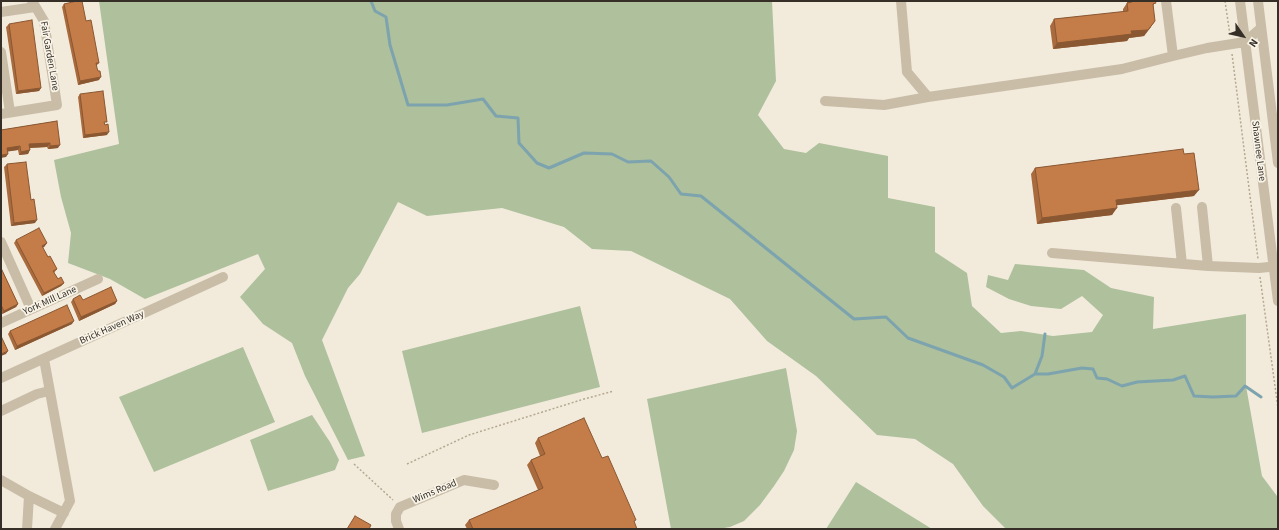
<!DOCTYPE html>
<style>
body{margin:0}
#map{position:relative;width:1279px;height:530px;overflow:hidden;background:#f2ebdc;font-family:"Source Sans 3",sans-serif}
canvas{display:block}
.frame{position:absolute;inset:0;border:2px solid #362f28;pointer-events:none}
.north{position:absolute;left:1223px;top:16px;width:40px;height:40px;-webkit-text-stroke:3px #f9f4e8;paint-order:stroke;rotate:124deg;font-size:11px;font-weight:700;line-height:16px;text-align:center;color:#362f28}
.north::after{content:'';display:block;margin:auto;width:14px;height:18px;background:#362f28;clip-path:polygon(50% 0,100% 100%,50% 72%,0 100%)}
</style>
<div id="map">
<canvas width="1279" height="530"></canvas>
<div class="frame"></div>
<div class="north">N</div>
</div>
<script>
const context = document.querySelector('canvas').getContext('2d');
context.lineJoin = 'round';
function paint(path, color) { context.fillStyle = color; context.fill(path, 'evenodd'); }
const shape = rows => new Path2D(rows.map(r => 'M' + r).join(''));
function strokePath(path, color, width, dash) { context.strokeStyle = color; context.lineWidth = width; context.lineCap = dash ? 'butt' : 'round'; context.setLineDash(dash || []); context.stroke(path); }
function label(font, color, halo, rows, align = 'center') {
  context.font = font + ' "Source Sans 3",sans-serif'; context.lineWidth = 3.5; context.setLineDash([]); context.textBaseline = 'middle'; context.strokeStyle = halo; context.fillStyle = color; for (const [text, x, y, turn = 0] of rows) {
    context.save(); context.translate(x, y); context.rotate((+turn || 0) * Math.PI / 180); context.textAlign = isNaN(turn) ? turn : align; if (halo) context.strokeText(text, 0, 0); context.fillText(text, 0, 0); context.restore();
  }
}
paint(shape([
 [99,1,772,1,776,81,758,115,784,149,806,153,819,143,888,156,888,198,935,207,935,252,967,273,972,306,1001,333,1021,331,1053,336,1092,332,1103,315,1082,296,1061,309,1031,306,1009,299,986,287,988,275,1008,280,1015,264,1084,270,1111,288,1154,297,1153,329,1246,314,1246,386,1262,476,1277,496,1278,529,1006,529,983,506,953,464,915,439,877,435,816,376,767,341,730,299,631,251,592,249,564,227,502,208,427,216,398,202,360,274,348,288,322,340,365,456,348,460,305,376,292,343,263,324,240,297,265,269,258,254,145,299,110,279,68,263,71,233,61,197,54,160,119,144],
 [580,306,600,387,422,433,402,351],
 [243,347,275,422,154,472,119,397],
 [786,368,797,431,794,450,784,471,774,486,760,505,744,521,730,527,718,529,671,529,647,399],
 [312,415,330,442,339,460,335,470,268,491,250,440],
 [856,482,932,529,826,529]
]), '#aec09c');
strokePath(shape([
 [371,1,375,11,386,17,390,45,408,105,447,105,483,99,496,116,518,118,519,143,537,163,549,168,584,153,612,154,628,162,651,161,669,177,681,194,701,196,854,319,886,317,908,338,983,365,1004,377,1012,388,1035,374,1048,374,1082,368,1093,369,1097,378,1107,379,1122,386,1137,382,1173,380,1185,376,1194,396,1213,397,1236,396,1245,386,1261,397],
 [1035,374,1042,356,1045,334]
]), '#7ca3ae', 3);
strokePath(shape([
 [1225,1,1230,35],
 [1232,54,1258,259],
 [1260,277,1278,408],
 [354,464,393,500],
 [407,464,469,435,584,399,614,391]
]), '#b5a892', 1.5, [2, 2]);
strokePath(shape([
 [901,1,907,72,928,97],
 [1166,1,1173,56,1207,48,1245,42,1261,28],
 [1240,1,1278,301],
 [1258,1,1278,163],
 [1,12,35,7],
 [1,52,10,112],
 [825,101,884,105,928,97,1122,69,1173,56],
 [1,114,57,105,44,21,32,1],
 [1202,207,1208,266],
 [1176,208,1182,264],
 [1,242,31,309],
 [1052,253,1208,266,1259,268,1278,266],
 [1,323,98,279],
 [44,359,70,501,55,529],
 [1,378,223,277],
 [1,411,37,394,49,391],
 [1,480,29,496,27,529],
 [29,496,64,513],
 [399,529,396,521,396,514,400,507,464,480,494,485]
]), '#cabda8', 10);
paint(shape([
 [1127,1,1155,1,1153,6,1151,27,1144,36,1129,38,1127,41,1053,49,1050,26,1054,19,1123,12,1123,9,1127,3],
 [64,4,86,21,99,63,96,66,99,80,78,85,62,7],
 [9,24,41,88,39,91,16,94,6,27],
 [80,94,105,125,107,135,83,138,78,97],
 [57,121,58,148,48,149,47,147,30,148,28,154,19,155,18,150,8,151,6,157,1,130],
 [1184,154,1194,196,1116,205,1112,215,1037,224,1031,174,1035,168],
 [7,164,31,200,35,223,11,226,4,167],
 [16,240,47,243,44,247,42,248,48,257,57,269,54,273,58,279,64,283,61,286,42,296,14,243],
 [1,268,18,304,16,307,2,314,1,313],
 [73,299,83,300,117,301,115,304,79,321,71,302],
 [72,324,15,350,8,334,10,331],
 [538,438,602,458,637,529,467,529,465,525,469,520,538,490,527,465,531,460,540,456,535,443]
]), '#a96b3e');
paint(shape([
 [1155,21,1144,36,1129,38,1127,41,1053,49,1057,43],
 [101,77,99,80,78,85,80,81],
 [41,88,39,91,16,94,18,91],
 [109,132,107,135,83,138,85,135],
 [50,143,47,147,27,148,29,144],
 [60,145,58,148,48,149,50,146],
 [20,146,18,150,5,152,7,148],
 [30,150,28,154,19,155,21,152],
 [8,154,6,157,1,158,1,155],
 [1199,190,1194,196,1111,206,1116,200],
 [1117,208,1112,215,1037,224,1042,218],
 [37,220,35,223,11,226,14,223],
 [47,243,44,247,39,249,42,246],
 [64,283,61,286,42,296,44,293],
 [117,301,115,304,79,321,81,317],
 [18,304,16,307,2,314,4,311],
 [74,321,72,324,15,350,17,346],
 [8,351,6,354,1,356,1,354]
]), '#895732');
const building = shape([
 [77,1,82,1,86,21,91,20,99,63,96,63,97,68,98,71,100,71,101,77,80,81,64,4,77,1],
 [1132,1,1155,1,1156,3,1153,4,1155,21,1148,30,1131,31,1132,34,1057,43,1054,19,1128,11,1127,3,1132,2,1132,1],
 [32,20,41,88,18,91,9,24,32,20],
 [103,91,107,122,104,122,105,125,108,124,109,132,85,135,80,94,103,91],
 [57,121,60,145,50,146,50,143,29,144,30,150,21,152,20,146,7,148,8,154,1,155,1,130,57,121],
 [1183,149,1184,154,1194,153,1199,190,1116,200,1117,208,1042,218,1035,168,1183,149],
 [26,162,31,200,34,199,37,220,14,223,7,164,26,162],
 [39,228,47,243,42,246,48,257,50,256,57,269,53,271,58,279,61,277,64,283,44,293,16,240,39,228],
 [1,268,18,304,4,311,1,305,1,268],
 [111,287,117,301,81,317,73,299,80,295,83,300,111,287],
 [67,305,74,321,17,346,10,331,67,305],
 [1,336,8,351,1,354,1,336],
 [584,418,602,458,608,456,636,520,634,521,637,529,473,529,469,520,543,488,531,460,545,454,538,438,584,418],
 [355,516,371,525,369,529,347,529,355,516]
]);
paint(building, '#c47c48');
strokePath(building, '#895732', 1);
label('10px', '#362f28', '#f9f4e8', [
 ["Fair Garden Lane",49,56,80],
 ["Shawnee Lane",1258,151,83],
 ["York Mill Lane",50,301,-24],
 ["Brick Haven Way",112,328,-24],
 ["Wims Road",435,492,-23]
]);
</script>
